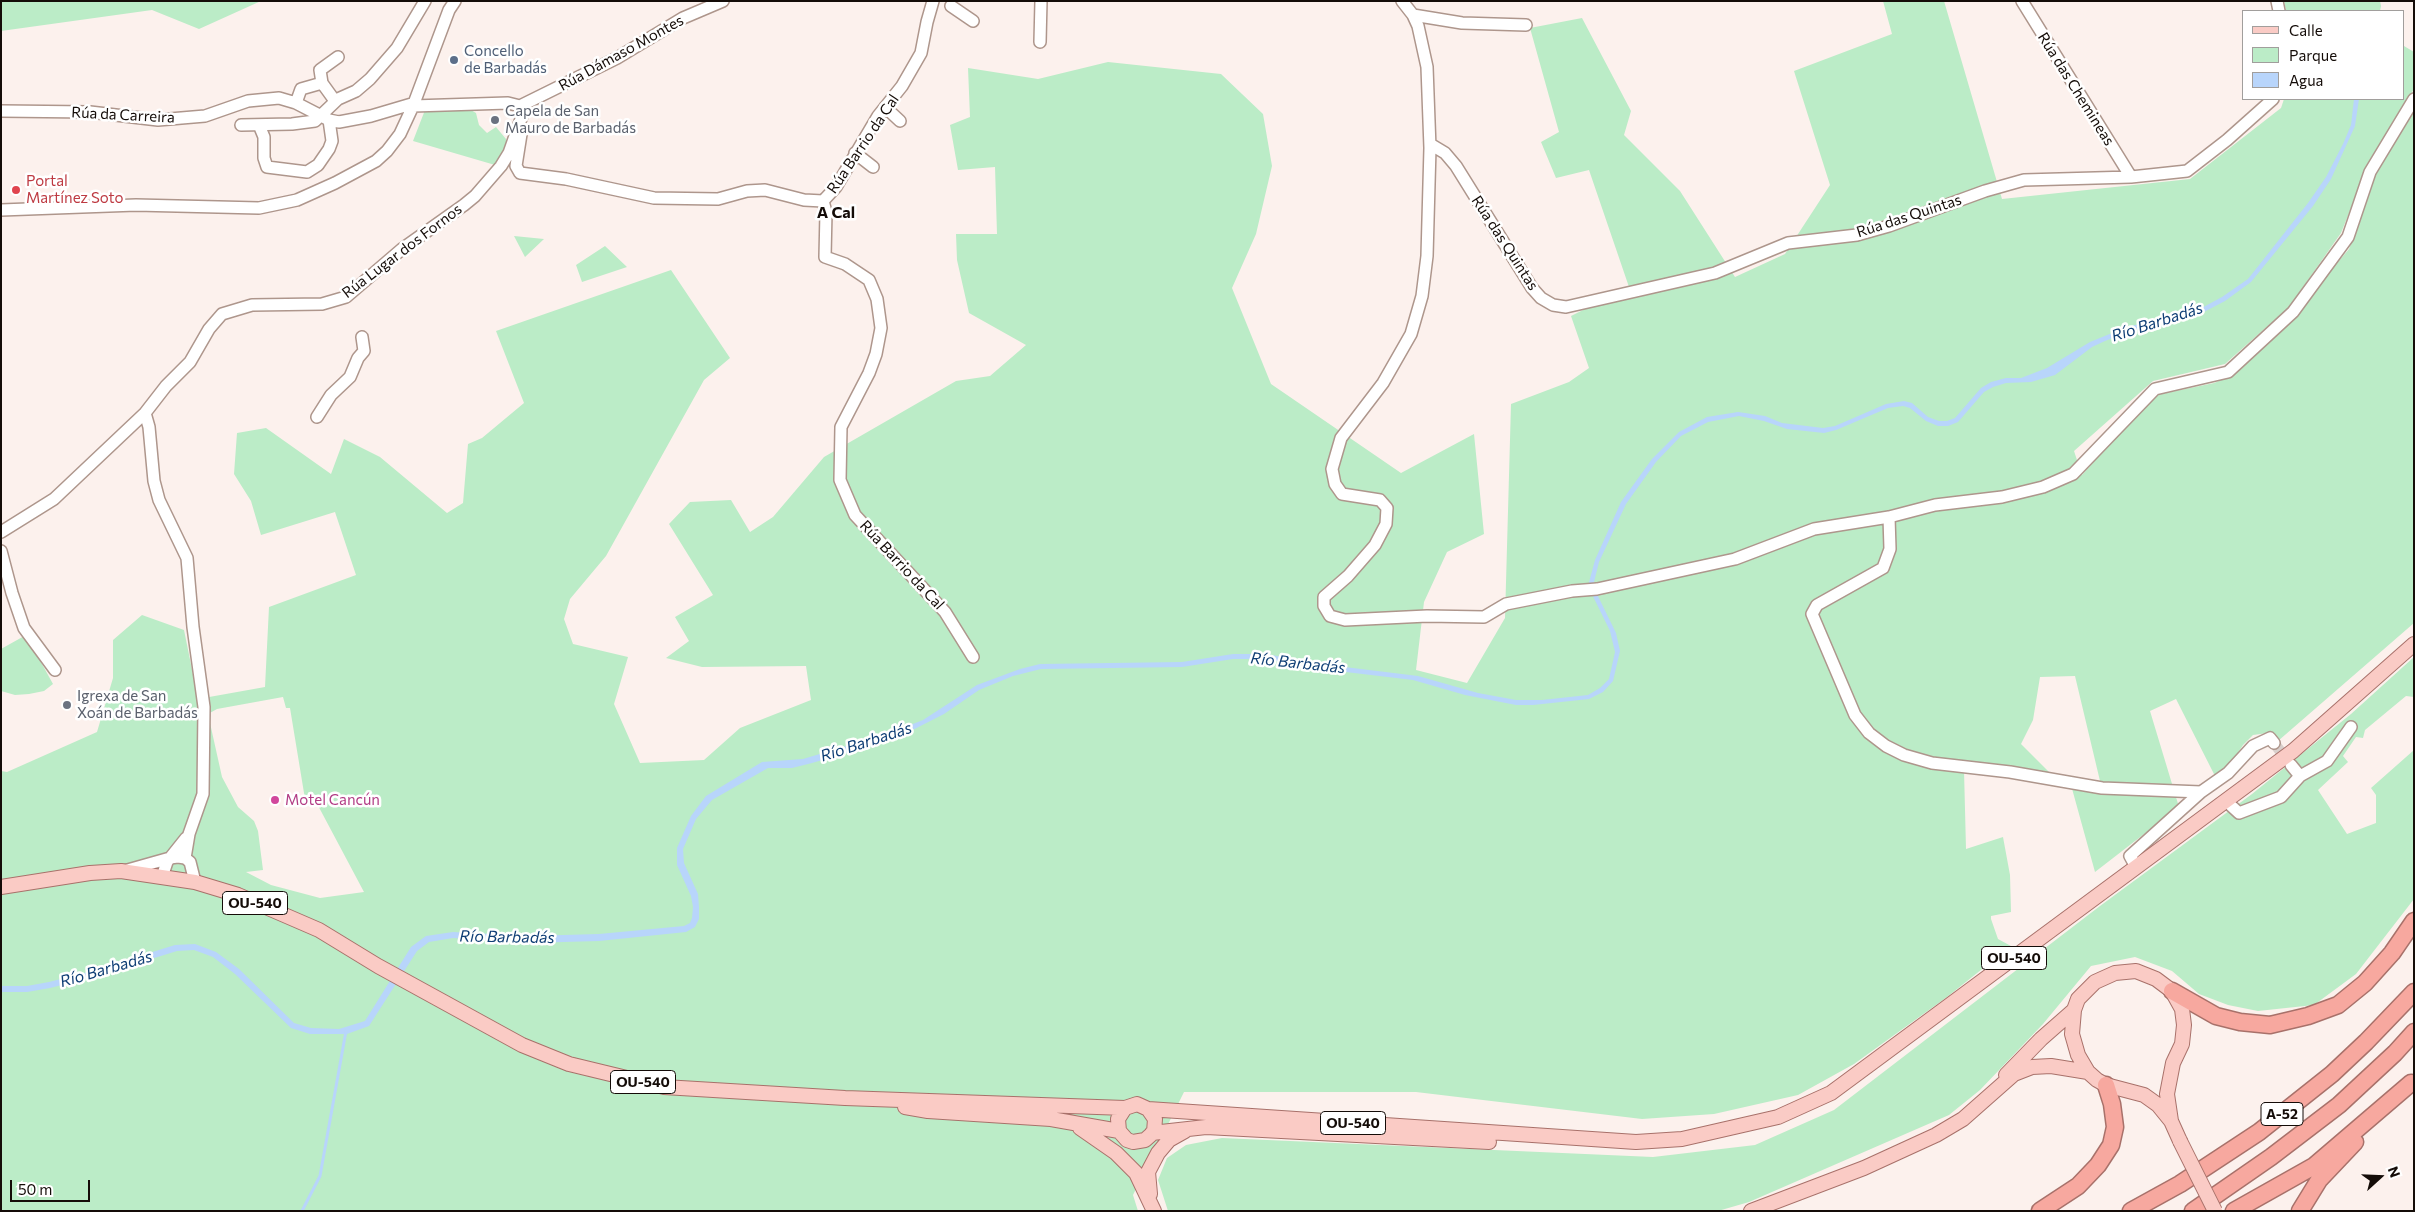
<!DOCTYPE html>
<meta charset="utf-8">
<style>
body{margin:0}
#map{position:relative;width:2415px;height:1212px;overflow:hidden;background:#fcf1ed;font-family:Commissioner,sans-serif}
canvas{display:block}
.frame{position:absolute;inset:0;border:2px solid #140c08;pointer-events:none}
.legend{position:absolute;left:2242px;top:10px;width:162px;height:90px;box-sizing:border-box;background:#fff;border:1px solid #a19e9c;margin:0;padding:6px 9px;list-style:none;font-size:15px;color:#140c08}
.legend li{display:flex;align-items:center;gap:10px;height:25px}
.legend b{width:25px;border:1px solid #a19e9c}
.north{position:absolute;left:2355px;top:1152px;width:50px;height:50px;-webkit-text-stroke:4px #fff;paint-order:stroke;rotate:70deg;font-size:14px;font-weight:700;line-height:20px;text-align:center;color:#140c08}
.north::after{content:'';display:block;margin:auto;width:18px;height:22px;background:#140c08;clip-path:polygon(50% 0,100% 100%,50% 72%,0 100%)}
.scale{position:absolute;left:10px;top:1180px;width:80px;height:22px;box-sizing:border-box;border:2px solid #140c08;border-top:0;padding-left:6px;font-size:15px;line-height:18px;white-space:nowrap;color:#140c08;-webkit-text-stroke:4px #fff;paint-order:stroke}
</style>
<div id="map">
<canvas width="2415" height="1212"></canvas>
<div class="frame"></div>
<ul class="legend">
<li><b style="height:6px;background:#facbc5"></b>Calle</li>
<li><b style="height:14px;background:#bbecc7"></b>Parque</li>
<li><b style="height:14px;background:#b8d5fb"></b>Agua</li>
</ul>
<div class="north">N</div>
<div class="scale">50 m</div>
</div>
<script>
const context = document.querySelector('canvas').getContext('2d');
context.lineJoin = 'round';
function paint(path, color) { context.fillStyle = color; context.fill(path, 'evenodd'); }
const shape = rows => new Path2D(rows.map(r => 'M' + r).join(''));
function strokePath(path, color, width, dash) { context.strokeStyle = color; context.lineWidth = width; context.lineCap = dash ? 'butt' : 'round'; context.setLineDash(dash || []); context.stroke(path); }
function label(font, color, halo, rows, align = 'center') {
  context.font = font + ' Commissioner,sans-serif'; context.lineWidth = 5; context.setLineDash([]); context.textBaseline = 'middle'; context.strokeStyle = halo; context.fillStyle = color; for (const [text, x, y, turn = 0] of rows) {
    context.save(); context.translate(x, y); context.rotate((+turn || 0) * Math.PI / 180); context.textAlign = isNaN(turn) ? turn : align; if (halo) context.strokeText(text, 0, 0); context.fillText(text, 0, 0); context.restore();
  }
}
paint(shape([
 [1,1,261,1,199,29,152,10,1,31],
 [1883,1,1944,1,2002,199,2190,179,2281,108,2284,99,2404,99,2404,46,2414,52,2414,89,2367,168,2341,233,2289,307,2225,364,2153,381,2074,451,2082,475,2144,405,2157,395,2214,383,2231,376,2275,336,2349,249,2377,171,2414,107,2414,623,2278,741,2268,733,2253,735,2243,745,2234,759,2215,776,2176,699,2150,711,2179,807,2095,872,2071,785,2074,778,2100,781,2075,676,2040,677,2033,720,2021,744,2053,776,1964,770,1966,849,2003,837,2010,875,2011,912,1991,916,1991,919,1998,939,2011,946,1947,997,1854,1064,1798,1095,1714,1114,1642,1119,1416,1092,1184,1092,1133,1195,1138,1211,1,1211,1,771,7,772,97,732,113,678,113,640,142,615,184,630,198,699,265,687,269,607,356,575,335,512,261,535,251,501,234,474,237,433,266,428,331,474,344,439,380,457,447,513,463,503,468,444,482,438,524,403,496,331,671,270,730,358,704,380,606,556,570,599,564,619,573,644,628,657,614,704,640,763,704,760,740,728,811,700,806,666,702,667,666,658,689,641,675,617,713,595,669,524,690,502,731,500,750,532,773,517,824,457,956,381,990,376,1026,345,969,313,957,260,956,234,997,234,995,167,958,170,950,125,970,117,968,68,1038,79,1108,62,1221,74,1263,114,1272,166,1256,234,1232,288,1271,384,1401,473,1474,434,1484,534,1447,552,1424,602,1416,670,1467,683,1505,618,1511,404,1569,382,1589,368,1571,316,1629,287,1589,170,1556,178,1541,142,1559,132,1530,28,1582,18,1631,111,1624,135,1680,191,1735,277,1785,254,1830,185,1794,71,1892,34],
 [283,697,286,708,290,708,305,799,314,798,364,892,320,898,271,885,246,872,263,870,258,831,254,821,238,807,222,777,208,714,217,709],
 [2284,1,2380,1,2381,6,2380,11,2286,11],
 [469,109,476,113,479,125,487,133,496,127,506,139,507,144,504,152,495,165,413,141,425,110],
 [514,236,544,239,525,257],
 [605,246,627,267,582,282,576,265],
 [26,635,53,684,44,691,29,694,15,695,1,691,1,649],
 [2414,657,2414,697,2406,696,2365,730,2363,738,2356,737,2343,756,2348,762,2318,790,2347,834,2376,823,2376,795,2371,788,2414,750,2414,899,2356,974,2314,1005,2258,1011,2228,1005,2199,994,2172,971,2135,957,2091,966,2043,1024,1980,1090,1949,1115,1749,1202,1718,1211,1168,1211,1158,1180,1167,1158,1186,1145,1222,1138,1653,1157,1755,1145,1834,1110,2100,906,2252,794,2351,714]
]), '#bbecc7');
paint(shape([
 [2354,99,2359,99,2355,126,2331,179,2313,206,2251,282,2225,301,2200,314,2128,332,2105,341,2092,347,2055,375,2031,382,2006,383,1993,387,1984,392,1958,422,1948,426,1938,426,1926,421,1910,408,1903,406,1888,408,1836,430,1824,433,1787,429,1764,421,1739,416,1708,422,1681,436,1656,462,1626,504,1599,562,1593,586,1616,633,1620,651,1613,681,1603,692,1589,699,1533,705,1516,705,1465,695,1413,680,1312,668,1266,659,1233,659,1182,667,1041,669,1013,676,979,690,944,714,895,739,812,763,792,768,768,768,712,800,696,819,683,849,684,863,698,894,699,907,699,919,695,927,686,932,599,941,528,943,453,938,429,942,417,951,369,1026,347,1034,310,1034,291,1028,235,974,213,957,194,950,177,951,90,978,50,988,27,992,1,992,1,986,27,986,49,982,88,972,175,945,195,944,216,952,239,969,294,1023,311,1028,339,1029,365,1021,411,947,426,936,453,932,528,936,599,934,684,926,690,923,692,918,693,907,691,896,677,865,677,848,691,816,706,796,762,762,803,759,890,733,923,720,977,685,1020,669,1040,664,1182,662,1233,654,1267,654,1312,663,1418,676,1478,693,1516,700,1542,700,1588,695,1600,688,1609,679,1615,652,1610,631,1588,586,1595,560,1621,502,1652,459,1679,432,1707,417,1738,412,1765,416,1782,423,1823,428,1835,426,1886,404,1904,401,1912,403,1928,417,1939,421,1947,421,1955,418,1981,388,1991,382,2006,378,2021,378,2047,368,2090,342,2127,327,2198,310,2222,297,2248,279,2308,203,2326,177,2343,144,2351,125]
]), '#b8d5fb');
strokePath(shape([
 [302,1211,320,1176,346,1031]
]), '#b8d5fb', 3);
strokePath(shape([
 [2274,743,2290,764]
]), '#d9cfcb', 11, [11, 5.5]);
const minor = shape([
 [933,1,927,22,921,53,902,86,878,116,836,187,823,201,826,212,825,257,845,264,869,280,877,299,881,328,876,354,869,373,841,427,840,480,855,515,945,612,973,657],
 [1402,1,1413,15,1418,26,1427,67,1430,148,1427,256,1422,296,1411,334,1383,383,1341,438,1332,469,1335,484,1342,494,1380,500,1387,508,1386,524,1375,545,1348,576,1324,597,1324,606,1330,616,1345,620,1427,616,1484,617,1506,604,1572,591,1597,589,1735,559,1814,529,1889,517,1935,505,2002,497,2043,487,2073,474,2155,389,2228,372,2293,312,2348,237,2370,172,2414,99],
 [2022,1,2131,177],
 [2277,1,2279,11],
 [951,6,973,21],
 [1413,15,1462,23,1526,25],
 [1040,42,1041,1],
 [322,83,320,70,338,57],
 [296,103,301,89,322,83,335,101],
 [520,106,617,58,683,18,723,1],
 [885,107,900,121],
 [1,111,90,112,158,120,205,116,248,101,279,98,296,103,329,120,339,122,371,116,415,103],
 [241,125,292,124,315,121,338,99,356,91,370,79,397,48,425,1],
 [259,125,264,137,264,158,267,167,307,172,318,165,329,149,332,141,329,120],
 [522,128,516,166,520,173,566,179,654,198,718,199,747,191,765,190,804,200,823,201],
 [1430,144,1445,153,1456,166,1532,288,1541,298,1553,305,1566,307,1715,273,1788,243,1857,235,1889,226,1985,191,2024,180,2131,177,2187,171,2227,140,2273,99],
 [855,153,873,167],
 [1,210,136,205,259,208,297,200,335,183,376,161,387,151,400,134,413,106,449,10,455,1],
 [145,413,149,427,154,481,159,500,187,558,193,627,204,707,203,794,189,834,185,858],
 [317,417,331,395,350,377,358,358,364,351,362,337],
 [1889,517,1890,549,1883,568,1817,605,1812,614,1855,715,1869,733,1886,746,1904,755,1932,763,2010,772,2102,788,2201,792,2228,773,2253,746,2270,738,2274,743],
 [1,532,54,499,145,413,166,386,190,362,209,329,222,314,252,305,322,304,346,297,402,249,464,205,475,196,501,166,509,153,522,116,520,106,508,103,413,106],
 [1,551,12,593,24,628,55,670],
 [2291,765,2300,776],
 [2226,801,2239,813,2281,797,2300,776,2327,761,2351,727],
 [2136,867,2130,856,2201,792],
 [124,871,170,858,186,838],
 [162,877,167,862,170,858,178,857,185,858,190,862,195,882]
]);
const major = shape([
 [1,887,90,873,121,871,195,882,238,895,319,930,378,966,522,1045,569,1064,664,1087,845,1098,1125,1108],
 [2006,1075,2041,1039,2074,1010],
 [905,1107,928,1111,1051,1119,1119,1131],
 [1148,1109,1155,1119,1154,1132,1145,1140,1133,1142,1127,1140,1119,1131,1118,1119,1125,1108,1137,1104,1148,1109,1636,1142,1682,1139,1778,1117,1831,1093,2293,751,2414,644],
 [2171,1121,2167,1094,2173,1063,2182,1044,2184,1025,2182,1009,2172,991,2156,979,2136,971,2115,973,2095,982,2078,999,2074,1010,2072,1034,2078,1055,2088,1072,2097,1080,2106,1085,2144,1095,2158,1105,2171,1121,2180,1141],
 [1080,1128,1116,1153,1136,1173,1154,1211],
 [1152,1133,1206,1127,1489,1142],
 [1150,1194,1148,1172,1158,1153,1169,1140,1185,1131],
 [1751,1211,1864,1168,1936,1135,1963,1119,2014,1074,2032,1067,2051,1066,2088,1072]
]);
const highway = shape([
 [2172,991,2216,1016,2240,1022,2270,1025,2308,1016,2338,1005,2365,983,2392,953,2414,921],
 [2040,1211,2078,1186,2098,1165,2111,1145,2115,1127,2112,1104,2106,1085],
 [2131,1211,2180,1184,2259,1132,2332,1074,2366,1042,2414,992],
 [2193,1211,2271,1157,2339,1105,2395,1053,2414,1032],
 [2234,1211,2314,1166,2411,1083],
 [2300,1211,2319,1180,2355,1142]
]);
strokePath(minor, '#ae968c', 14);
strokePath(major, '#a8716a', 16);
strokePath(highway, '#a8716a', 19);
strokePath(minor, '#fff', 11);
strokePath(major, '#facbc5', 14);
strokePath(highway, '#f7a89f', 16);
const majorBridge = shape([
 [2180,1141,2215,1211]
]);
strokePath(majorBridge, '#a8716a', 16, []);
strokePath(majorBridge, '#facbc5', 14);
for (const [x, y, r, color] of [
 [454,60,5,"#5c6f8a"],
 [495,120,5,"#6b7280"],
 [16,190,5,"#e0444e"],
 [67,705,5,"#6b7280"],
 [275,800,5,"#d1479c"]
]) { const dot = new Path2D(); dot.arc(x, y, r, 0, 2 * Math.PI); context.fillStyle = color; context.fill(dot); strokePath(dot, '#fff', 2); }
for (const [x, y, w] of [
 [255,903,65],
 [2014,958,65],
 [643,1082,65],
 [2282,1114,42],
 [1353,1123,65]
]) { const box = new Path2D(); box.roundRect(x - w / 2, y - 11.5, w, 23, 4); context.fillStyle = '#fff'; context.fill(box); strokePath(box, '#140c08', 1); }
label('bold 14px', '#140c08', null, [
 ["OU-540",255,903],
 ["OU-540",2014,958],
 ["OU-540",643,1082],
 ["A-52",2282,1114],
 ["OU-540",1353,1123]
]);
label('15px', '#4e5e75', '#fff', [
 ["Concello",464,51],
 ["de Barbadás",464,68]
], 'left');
label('15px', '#140c08', '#fff', [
 ["Rúa Dámaso Montes",621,53,-29],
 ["Rúa das Chemineas",2076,89,58],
 ["Rúa da Carreira",123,115,3],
 ["Rúa Barrio da Cal",863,144,-56],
 ["Rúa das Quintas",1909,216,-18],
 ["Rúa das Quintas",1505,243,57],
 ["Rúa Lugar dos Fornos",402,251,-37],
 ["Rúa Barrio da Cal",902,565,47]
]);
label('15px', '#5b616d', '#fff', [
 ["Capela de San",505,111],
 ["Mauro de Barbadás",505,128],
 ["Igrexa de San",77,696],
 ["Xoán de Barbadás",77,713]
], 'left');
label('15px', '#be3a42', '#fff', [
 ["Portal",26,181],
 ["Martínez Soto",26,198]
], 'left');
label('15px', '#b23c85', '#fff', [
 ["Motel Cancún",285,800]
], 'left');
label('bold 16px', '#140c08', '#fff', [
 ["A Cal",836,213]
]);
label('italic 16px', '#0f3e75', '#fff', [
 ["Río Barbadás",2157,322,-18],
 ["Río Barbadás",1298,663,6],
 ["Río Barbadás",866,742,-18],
 ["Río Barbadás",507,937,1],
 ["Río Barbadás",106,969,-16]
]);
</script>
